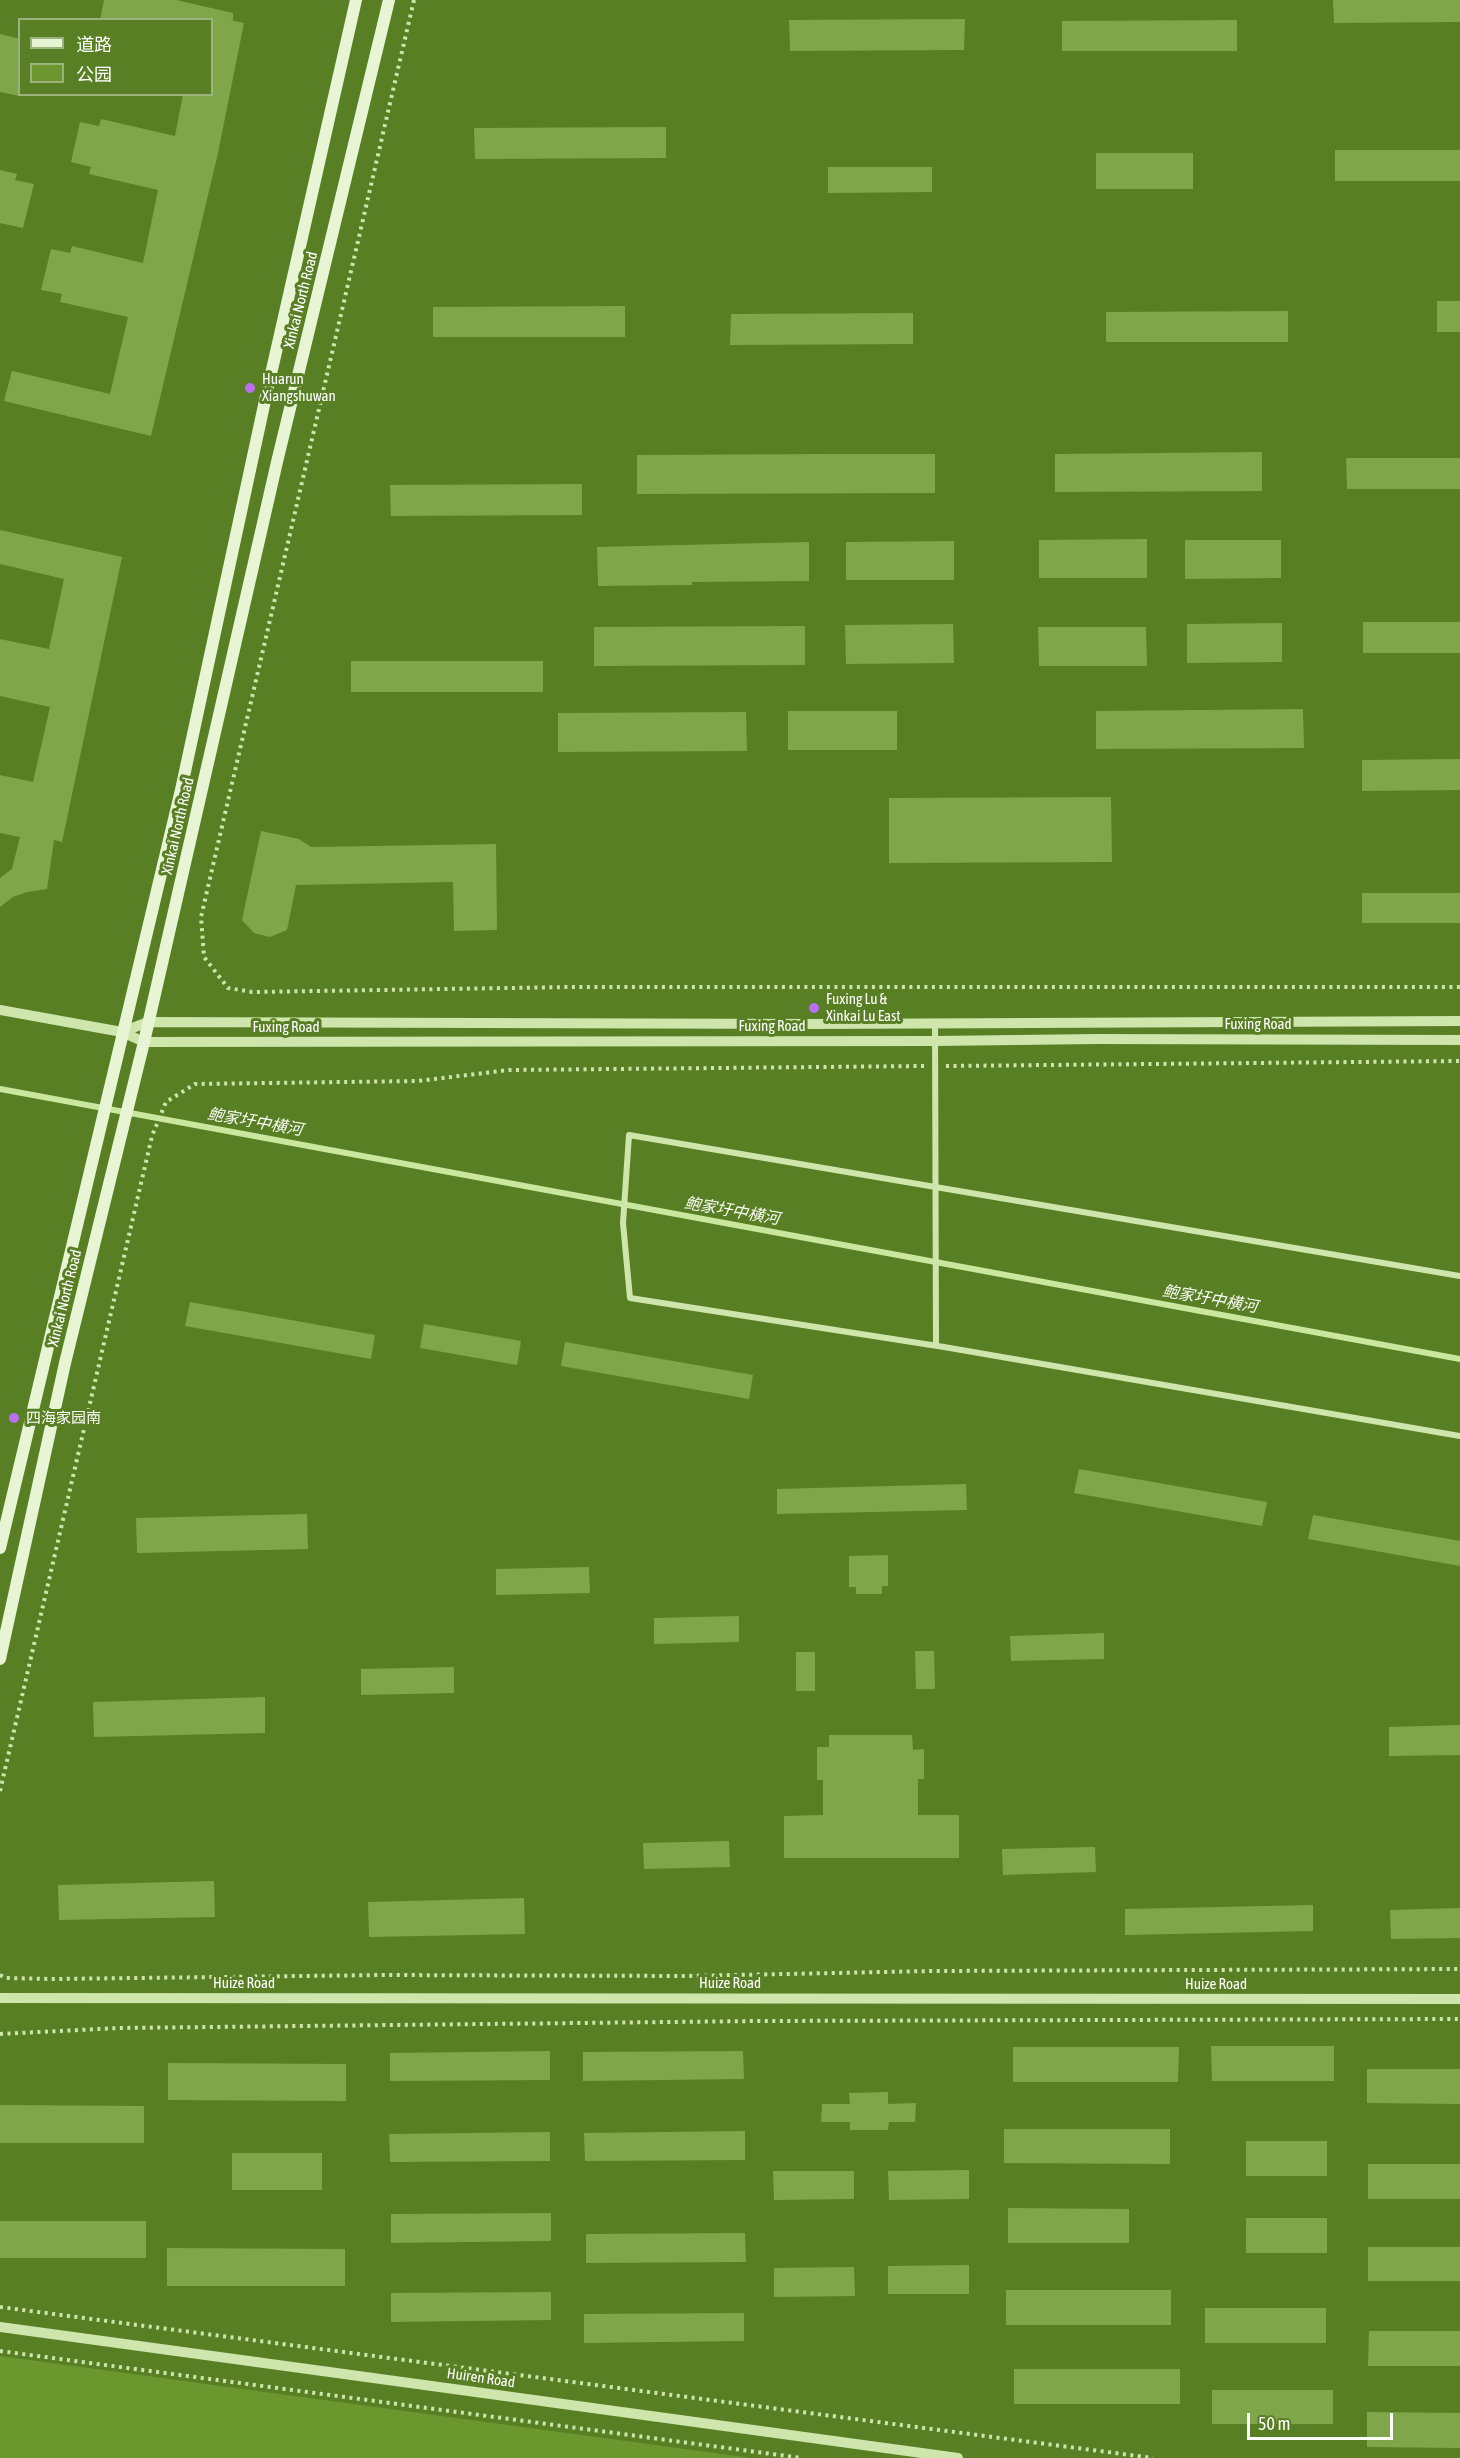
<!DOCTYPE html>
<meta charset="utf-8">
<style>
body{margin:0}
#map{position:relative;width:1460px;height:2458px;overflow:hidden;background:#597f25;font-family:"Asap Condensed","Noto Sans SC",sans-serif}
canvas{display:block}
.legend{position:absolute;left:18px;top:18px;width:195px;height:78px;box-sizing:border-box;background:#597f25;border:2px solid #9bb27c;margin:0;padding:8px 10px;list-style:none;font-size:18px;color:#fff}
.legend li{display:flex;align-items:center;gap:12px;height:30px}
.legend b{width:30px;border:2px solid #9bb27c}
.scale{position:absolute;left:1247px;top:2413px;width:146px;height:27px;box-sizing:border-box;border:3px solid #fff;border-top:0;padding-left:8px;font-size:18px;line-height:21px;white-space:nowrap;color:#fff;-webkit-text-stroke:4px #597f25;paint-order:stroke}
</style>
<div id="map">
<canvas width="1460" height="2458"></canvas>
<ul class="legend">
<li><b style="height:8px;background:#e7f5d4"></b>道路</li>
<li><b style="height:16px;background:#6c972f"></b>公园</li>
</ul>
<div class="scale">50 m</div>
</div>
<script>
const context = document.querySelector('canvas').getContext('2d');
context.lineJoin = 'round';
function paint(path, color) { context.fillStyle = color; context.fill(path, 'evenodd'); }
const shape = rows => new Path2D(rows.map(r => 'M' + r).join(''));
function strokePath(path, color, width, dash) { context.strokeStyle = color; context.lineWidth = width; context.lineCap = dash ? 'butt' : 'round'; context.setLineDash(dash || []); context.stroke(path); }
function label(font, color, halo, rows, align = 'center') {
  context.font = font + ' "Asap Condensed","Noto Sans SC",sans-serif'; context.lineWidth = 6; context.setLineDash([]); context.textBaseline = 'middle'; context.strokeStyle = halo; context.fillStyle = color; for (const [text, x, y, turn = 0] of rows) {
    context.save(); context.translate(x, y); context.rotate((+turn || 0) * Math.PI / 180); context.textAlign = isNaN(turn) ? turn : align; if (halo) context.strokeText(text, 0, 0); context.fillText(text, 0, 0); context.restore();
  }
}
paint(shape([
 [0,2356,751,2458,0,2458]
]), '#6c972f');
strokePath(shape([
 [0,1089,1460,1359]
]), '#cae79f', 6);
paint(shape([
 [104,0,176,0,233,13,233,20,230,20,244,23,218,153,151,436,4,401,12,371,110,394,128,317,60,302,62,294,41,290,51,249,70,253,72,246,143,263,158,190,89,174,91,167,71,162,80,122,99,126,101,119,175,136,183,94,212,94,212,20,100,20],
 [1333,0,1460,0,1460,22,1334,23],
 [965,19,964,50,790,51,789,20],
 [1237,20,1237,51,1062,51,1062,21],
 [0,34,20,39,20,96,0,92],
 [666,127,666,158,475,159,474,128],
 [1335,150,1460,150,1460,181,1335,181],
 [1096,153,1193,153,1193,189,1096,189],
 [828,167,932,167,932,192,828,193],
 [0,170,17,174,15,180,34,184,23,228,0,223],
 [1437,301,1460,301,1460,332,1437,332],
 [625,306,625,337,433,337,433,307],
 [1288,311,1288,342,1106,342,1106,312],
 [913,313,913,344,730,345,731,314],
 [1262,452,1262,491,1055,492,1055,454],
 [826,454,935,454,935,493,637,494,637,455],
 [1346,458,1460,458,1460,489,1347,489],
 [582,484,582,515,391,516,390,485],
 [0,530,122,557,62,842,54,840,47,889,27,892,13,897,0,907,0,878,12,869,20,837,0,833,0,775,33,782,50,707,0,696,0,639,49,649,64,579,0,564],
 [1147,539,1147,578,1039,578,1039,540],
 [1185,540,1281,540,1281,578,1185,579],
 [954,541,954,580,846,580,846,542],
 [809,542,809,581,692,582,692,585,598,586,597,547],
 [1363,622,1460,622,1460,653,1363,653],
 [1282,623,1282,662,1187,663,1187,624],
 [953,624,954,663,846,664,845,625],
 [805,626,805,665,594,666,594,627],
 [1038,627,1146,627,1147,666,1039,666],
 [351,661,543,661,543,692,351,692],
 [1303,709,1304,748,1096,749,1096,711],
 [788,711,897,711,897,750,788,750],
 [746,712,747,751,558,752,558,713],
 [1460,759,1460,790,1362,791,1362,760],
 [1111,797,1112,862,889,863,889,798],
 [261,831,299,839,311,847,496,844,497,930,454,931,453,882,296,885,287,930,270,937,254,933,242,920],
 [1362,893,1460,893,1460,923,1362,923],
 [190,1302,375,1335,371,1359,185,1326],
 [424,1324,521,1341,517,1365,420,1348],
 [565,1342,753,1375,749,1399,561,1366],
 [1079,1469,1267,1502,1262,1526,1074,1493],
 [966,1484,967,1510,777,1514,777,1489],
 [307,1514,308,1549,137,1553,136,1518],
 [1313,1515,1460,1541,1460,1566,1308,1539],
 [888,1555,888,1586,882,1586,882,1594,856,1594,856,1587,849,1587,849,1556],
 [589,1567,590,1593,496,1595,496,1569],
 [739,1616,739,1642,654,1644,654,1618],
 [1104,1633,1104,1659,1011,1661,1010,1636],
 [915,1651,934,1651,935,1689,916,1689],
 [796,1652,815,1652,815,1691,796,1691],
 [454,1667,454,1693,361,1695,361,1669],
 [265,1697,265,1733,94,1737,93,1702],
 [1460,1725,1460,1755,1389,1756,1389,1727],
 [829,1735,912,1735,913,1750,924,1749,924,1779,918,1779,918,1815,959,1815,959,1858,784,1858,784,1816,823,1815,823,1780,817,1780,817,1747,829,1747],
 [729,1841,730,1867,644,1869,643,1843],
 [1095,1847,1096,1872,1003,1875,1002,1849],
 [214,1881,215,1917,59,1920,58,1885],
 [524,1898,525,1934,369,1937,368,1902],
 [1313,1905,1313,1931,1125,1935,1125,1909],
 [1460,1908,1460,1938,1391,1939,1390,1910],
 [1211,2046,1334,2046,1334,2081,1212,2081],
 [1013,2047,1179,2047,1178,2082,1013,2082],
 [550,2051,550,2080,390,2081,390,2053],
 [743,2051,744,2079,583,2081,583,2052],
 [168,2063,346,2064,346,2101,168,2100],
 [1367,2069,1460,2069,1460,2104,1367,2103],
 [888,2092,888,2104,916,2103,915,2122,889,2122,888,2130,850,2130,850,2122,821,2122,822,2104,850,2104,849,2093],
 [0,2105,144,2106,144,2143,0,2143],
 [1004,2129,1170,2129,1170,2164,1004,2163],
 [745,2131,745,2160,585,2161,584,2133],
 [550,2132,550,2161,390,2162,389,2134],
 [1246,2141,1327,2141,1327,2176,1246,2176],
 [232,2153,322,2153,322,2190,232,2190],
 [1368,2164,1460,2164,1460,2199,1368,2199],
 [969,2170,969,2199,889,2200,888,2171],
 [773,2171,854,2171,854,2199,774,2200],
 [1008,2208,1129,2209,1129,2243,1008,2243],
 [551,2213,551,2241,391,2243,391,2214],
 [1246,2218,1327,2218,1327,2253,1246,2253],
 [0,2221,146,2221,146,2258,0,2258],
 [745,2233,746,2262,586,2263,586,2234],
 [1368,2247,1460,2247,1460,2281,1368,2281],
 [167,2248,345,2249,345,2286,167,2286],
 [969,2265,969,2294,888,2294,888,2266],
 [854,2267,855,2296,774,2297,774,2268],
 [1006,2290,1171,2290,1171,2325,1006,2325],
 [551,2292,551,2320,391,2322,391,2293],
 [1205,2308,1326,2308,1326,2343,1205,2343],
 [744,2313,744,2341,584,2343,584,2314],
 [1369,2331,1460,2331,1460,2366,1368,2366],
 [1014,2369,1180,2369,1180,2404,1014,2404],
 [1212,2390,1333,2390,1333,2424,1212,2424],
 [1367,2412,1460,2413,1460,2448,1367,2447]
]), '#7fa649');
strokePath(shape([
 [414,0,201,917,204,957,228,988,252,992,571,987,1460,987],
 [946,1066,1460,1061],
 [0,1791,152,1136,166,1102,195,1084,418,1081,509,1070,924,1066],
 [0,1975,6,1978,53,1979,383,1975,686,1976,932,1971,1460,1969],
 [0,2034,118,2028,761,2021,1460,2019],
 [0,2307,1153,2458],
 [0,2351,802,2458]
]), '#cee6ab', 4, [3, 4.5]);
strokePath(shape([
 [935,1022,936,1345],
 [1460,1276,629,1135,623,1223,630,1298,944,1347,1460,1436]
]), '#cee6ab', 6);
strokePath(shape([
 [0,1010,122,1032,144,1042,935,1041,1097,1039,1460,1040],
 [122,1032,148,1022,815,1024,1460,1021],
 [0,1998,1460,1999],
 [0,2327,958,2458]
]), '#cee6ab', 10);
strokePath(shape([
 [0,1548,181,790,266,396,356,0],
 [0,1659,65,1363,144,1042,277,462,389,0]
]), '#e7f5d4', 12);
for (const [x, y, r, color] of [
 [250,388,6,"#b96ff0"],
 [814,1008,6,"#b96ff0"],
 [14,1418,6,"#b96ff0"]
]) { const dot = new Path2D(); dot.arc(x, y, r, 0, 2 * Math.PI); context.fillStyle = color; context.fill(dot); strokePath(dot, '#597f25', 2); }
label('15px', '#fff', '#597f25', [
 ["Xinkai North Road",301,300,-76],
 ["Xinkai North Road",178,826,-77],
 ["Fuxing Road",1258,1024],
 ["Fuxing Road",772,1026],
 ["Fuxing Road",286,1027],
 ["Xinkai North Road",65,1298,-76],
 ["Huize Road",244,1983],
 ["Huize Road",730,1983],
 ["Huize Road",1216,1984],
 ["Huiren Road",481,2378,8]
]);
label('15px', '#fff', '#597f25', [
 ["Huarun",262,379],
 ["Xiangshuwan",262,396],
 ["Fuxing Lu &",826,999],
 ["Xinkai Lu East",826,1016],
 ["四海家园南",26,1418]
], 'left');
label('italic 16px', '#f9fcf4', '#597f25', [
 ["鲍家圩中横河",255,1122,10],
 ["鲍家圩中横河",732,1211,10],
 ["鲍家圩中横河",1210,1299,10]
]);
</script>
